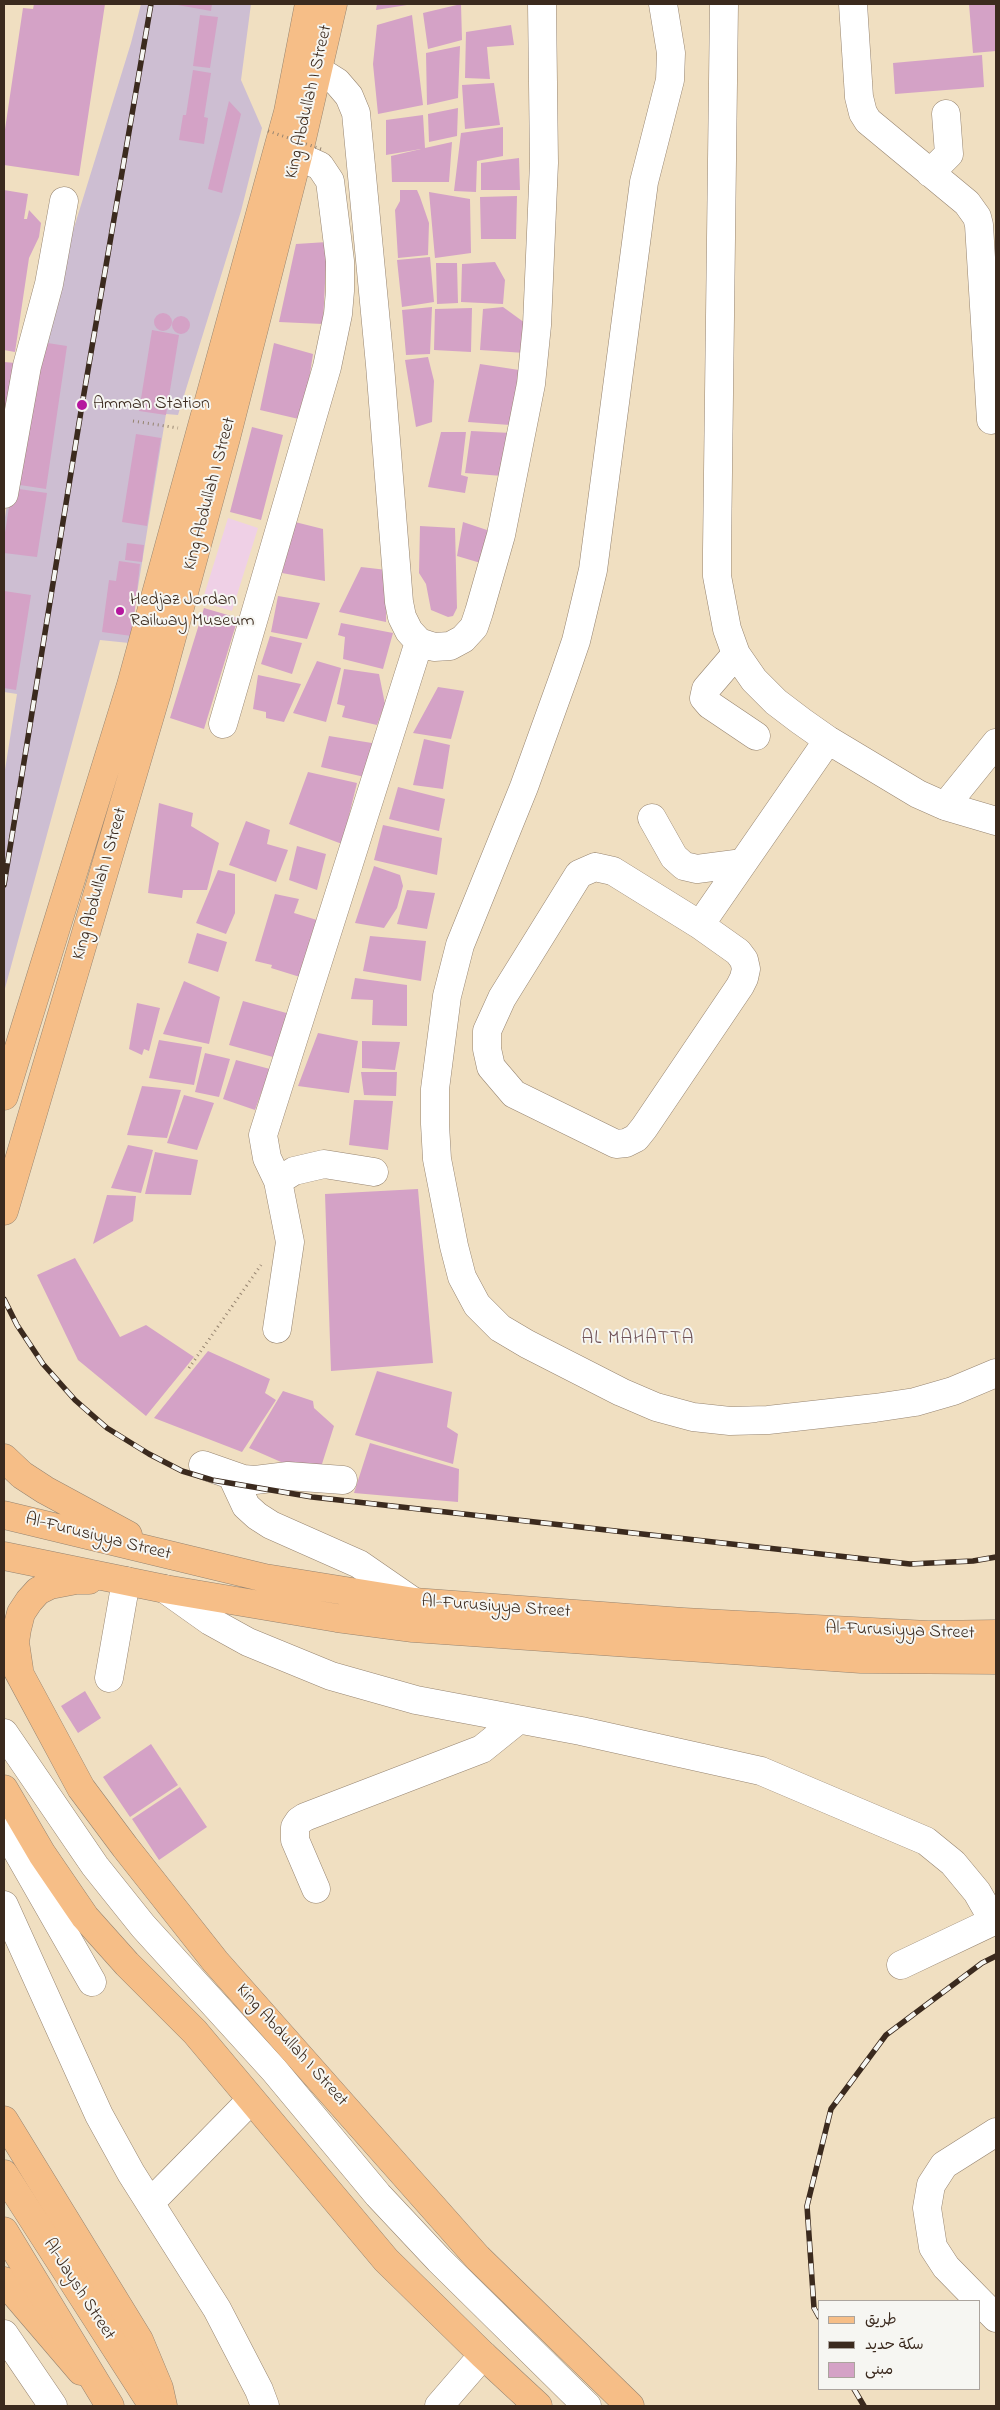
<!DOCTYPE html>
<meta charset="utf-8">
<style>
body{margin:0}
#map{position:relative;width:1000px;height:2410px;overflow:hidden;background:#f0dfc1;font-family:"Indie Flower","Playpen Sans Arabic",sans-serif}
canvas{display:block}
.frame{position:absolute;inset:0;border:5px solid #3b2a1e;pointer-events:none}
.legend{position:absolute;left:818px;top:2300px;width:162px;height:90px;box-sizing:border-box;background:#f6f6f2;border:1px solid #aba49d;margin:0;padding:6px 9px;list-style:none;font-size:15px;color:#3b2a1e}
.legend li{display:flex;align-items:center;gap:10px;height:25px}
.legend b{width:25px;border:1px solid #aba49d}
</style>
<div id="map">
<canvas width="1000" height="2410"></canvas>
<div class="frame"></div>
<ul class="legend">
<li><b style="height:6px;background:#f6be87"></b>طريق</li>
<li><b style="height:6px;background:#3b2a1e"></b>سكة حديد</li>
<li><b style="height:14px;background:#d4a2c6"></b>مبنى</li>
</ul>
</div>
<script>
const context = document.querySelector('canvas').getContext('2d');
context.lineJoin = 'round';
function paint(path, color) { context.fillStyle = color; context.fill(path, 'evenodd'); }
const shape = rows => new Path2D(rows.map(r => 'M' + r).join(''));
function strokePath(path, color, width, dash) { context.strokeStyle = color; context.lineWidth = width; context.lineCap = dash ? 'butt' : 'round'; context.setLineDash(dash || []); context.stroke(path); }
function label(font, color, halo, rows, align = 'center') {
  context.font = font + ' "Indie Flower",sans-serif'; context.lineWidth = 4; context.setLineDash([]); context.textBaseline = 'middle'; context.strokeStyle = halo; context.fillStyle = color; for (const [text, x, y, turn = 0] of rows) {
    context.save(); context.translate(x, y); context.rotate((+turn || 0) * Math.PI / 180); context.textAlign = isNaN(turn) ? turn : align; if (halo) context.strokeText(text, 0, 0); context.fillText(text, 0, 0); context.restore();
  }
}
paint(shape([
 [228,518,258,528,232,611,202,602]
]), '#efd0e6');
paint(shape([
 [141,4,251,4,241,80,262,128,241,211,178,415,166,414,129,643,100,640,4,992,4,776,17,694,4,692,4,524,10,484,39,341,131,43]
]), '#cdbed2');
paint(shape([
 [34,4,105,4,79,176,4,165,4,136,23,8,33,9],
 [172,4,212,4,211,11],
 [377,4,407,4,407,5,376,10],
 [461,4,462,40,428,49,423,13],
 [969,4,996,4,996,51,973,53],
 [200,15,218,17,210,68,193,66],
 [412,15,423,105,378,114,373,64,377,25],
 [511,25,514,45,487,47,490,79,465,78,466,32],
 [460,46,458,98,427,105,426,53],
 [982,55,984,87,895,94,893,63],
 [193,70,211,73,204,117,208,118,204,144,179,140,183,115,186,115],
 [494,83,500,125,465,129,462,85],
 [229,101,241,114,222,193,208,189],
 [458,108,457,136,429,142,428,114],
 [423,115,425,148,452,142,449,182,392,182,391,156,421,149,386,155,386,120],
 [503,127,503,156,477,161,476,192,454,191,461,133],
 [519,158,520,190,481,190,481,163],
 [4,190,28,194,24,219,27,219,29,210,41,223,39,237,29,258,15,352,4,350],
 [400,190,417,190,420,197,429,223,428,255,398,258,395,210,400,201],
 [429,192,470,199,471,253,435,258],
 [517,196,516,239,481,239,480,197],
 [327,242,323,324,279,322,296,244],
 [430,257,434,302,402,307,397,260],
 [495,262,505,280,503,304,461,302,462,264],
 [436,263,457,263,458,303,437,304],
 [432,307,430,354,406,355,402,310],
 [503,307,525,323,525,353,480,350,483,309],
 [472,308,471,352,434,350,435,309],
 '154 322a9 9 0 1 1 18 0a9 9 0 1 1-18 0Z',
 '172 325a9 9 0 1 1 18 0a9 9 0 1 1-18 0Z',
 [152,330,179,335,166,415,139,411],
 [41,342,67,346,46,489,20,485],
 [274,343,313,354,303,420,260,410],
 [428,357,434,381,432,422,416,427,405,360],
 [4,362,16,363,8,413,4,412],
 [480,364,519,370,510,425,468,422],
 [252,427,283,435,261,520,230,512],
 [471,431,511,433,502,476,465,473],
 [441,432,466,432,461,475,468,477,465,493,428,487],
 [136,434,161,438,147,526,122,522],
 [12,488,47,493,37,557,4,553,4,539],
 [295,522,323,529,325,581,282,573],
 [463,522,493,532,484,564,457,556],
 [420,526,455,528,457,608,453,616,448,617,431,610,426,584,419,573],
 [127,543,144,545,142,562,125,560],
 [119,561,140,564,132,636,102,632,109,580,116,581],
 [361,567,387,570,386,622,339,612],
 [4,591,31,595,16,690,4,688],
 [278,596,320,603,307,639,271,632],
 [204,608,238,618,204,729,170,718],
 [341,623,393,633,383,669,343,659,345,637,338,635],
 [270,636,302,643,292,674,261,664],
 [317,661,341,668,326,722,293,713],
 [344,669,379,674,385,704,377,725,342,717,345,706,337,704],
 [258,675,301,684,284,722,266,718,266,712,253,709],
 [438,687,464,691,451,739,413,733],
 [329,736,378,744,369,778,321,767],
 [424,739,450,745,443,789,413,785],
 [308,772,357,783,342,844,289,824],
 [398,787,445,799,439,831,389,819],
 [159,803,193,813,191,826,219,843,207,890,183,890,182,898,148,893],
 [246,821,270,830,267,844,288,850,276,882,229,865],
 [383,825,442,838,437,875,374,860],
 [297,846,326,854,317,890,289,880],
 [374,866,400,875,403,886,397,908,384,928,355,923],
 [218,870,235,874,235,913,226,934,196,923],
 [407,890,435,893,427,929,397,924],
 [275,894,299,899,294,913,317,920,300,977,271,968,272,965,255,961],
 [197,933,227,942,218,972,188,963],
 [370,936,426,941,421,981,363,971],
 [355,978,407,985,407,1026,372,1025,373,1000,351,999],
 [184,981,220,997,209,1044,163,1034],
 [243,1001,290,1014,273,1057,229,1045],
 [137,1003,160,1008,149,1051,144,1049,142,1055,129,1049],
 [318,1033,358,1041,349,1093,298,1086],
 [159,1040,202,1047,194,1085,149,1078],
 [362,1041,400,1042,395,1070,362,1068],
 [205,1053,230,1059,219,1097,195,1092],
 [236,1060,270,1069,255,1110,223,1099],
 [361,1072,397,1072,396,1096,364,1095],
 [142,1086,181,1090,167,1138,127,1135],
 [184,1095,214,1103,197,1150,167,1143],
 [354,1100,393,1101,388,1150,349,1145],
 [128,1145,153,1150,141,1193,111,1188],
 [155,1152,198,1160,191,1195,145,1194],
 [418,1189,433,1363,331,1371,325,1194],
 [107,1195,136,1196,133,1221,93,1244],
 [75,1258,120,1337,146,1325,194,1357,146,1416,78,1360,37,1275],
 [208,1351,270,1379,265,1393,276,1400,242,1452,154,1418],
 [377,1371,452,1392,447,1427,458,1434,453,1464,355,1435],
 [283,1391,313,1401,314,1408,334,1426,322,1464,304,1472,249,1448],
 [370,1443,459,1469,458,1502,354,1493],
 [85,1691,101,1718,78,1733,61,1706],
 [151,1744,178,1785,130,1817,103,1777],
 [180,1787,207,1827,159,1860,132,1819]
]), '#d4a2c6');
const minor = shape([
 [663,4,671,53,670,80,644,182,593,570,576,641,564,676,524,787,460,945,447,996,435,1089,435,1124,437,1159,454,1246,462,1277,477,1305,500,1328,527,1344,621,1392,656,1407,693,1417,730,1421,768,1420,875,1408,915,1402,953,1391,996,1373],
 [724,4,717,550,717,576,727,629,736,654,754,680,776,702,801,721,828,740,918,794,945,806,996,821],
 [853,4,859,97,863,113,868,121,967,203,977,217,979,225,991,420],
 [318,70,337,82,349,96,356,113,380,365,399,602,402,617,409,631,419,642,434,647,450,646,463,639,474,627,479,612,501,535,531,384,537,325,544,163,542,4],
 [930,173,949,154,946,114],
 [4,494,27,366,49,284,64,201],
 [736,654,706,689,704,698,710,705,756,736],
 [223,724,327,367,338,314,340,291,340,261,330,181,320,166,298,156],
 [945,806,996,743],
 [652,818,674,857,684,866,697,869,743,863],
 [595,867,613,871,700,925,738,952,744,960,746,969,744,978,740,986,644,1128,636,1138,626,1143,616,1144,514,1094,491,1067,487,1049,487,1031,502,998,574,882,579,874,595,867],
 [700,925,828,740],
 [278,1181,294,1171,324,1164,374,1172],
 [277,1329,290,1242,278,1181,267,1158,263,1135,419,642],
 [203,1465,243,1479,255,1480,288,1476,343,1480],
 [232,1476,246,1506,257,1516,271,1525,359,1564,414,1602],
 [165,1589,210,1621,248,1642,331,1676,416,1700,581,1731,761,1771,926,1841,953,1863,977,1892,993,1920],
 [109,1678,126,1581],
 [4,1733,95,1866,143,1926,274,2070,378,2195,439,2260,587,2406],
 [4,1828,92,1982],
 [316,1889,295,1840,295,1827,299,1821,305,1817,482,1749,518,1720],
 [4,1905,99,2115,131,2173,217,2309,259,2390,265,2406],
 [901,1965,996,1920],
 [996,2132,944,2165,931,2185,927,2208,933,2247,946,2267,996,2318],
 [150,2203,251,2100],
 [4,2334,53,2406],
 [439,2406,483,2355]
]);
const major = shape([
 [4,1096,131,685,288,112,309,4],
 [4,1211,157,692,226,438,298,156,333,4],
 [4,1458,22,1475,45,1490,128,1535],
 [4,1515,265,1578,414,1602,683,1622,928,1635,996,1634],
 [4,1556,165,1589,337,1618,413,1628,861,1659,996,1660],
 [4,1645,81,1788,125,1847,215,1961,478,2258,630,2406],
 [19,1669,15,1642,17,1629,21,1613,29,1601,38,1591,50,1585,76,1580,89,1580],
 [4,1789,42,1854,85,1917,127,1964,195,2032,386,2260,483,2355,538,2406],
 [4,2120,139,2340,159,2388,163,2406],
 [4,2281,81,2371]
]);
const highway = shape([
 [4,2174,153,2406],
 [4,2231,110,2406]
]);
strokePath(minor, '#968470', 29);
strokePath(major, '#968470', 29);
strokePath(highway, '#968470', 29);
strokePath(shape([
 [133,421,178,428],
 [189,1368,261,1265]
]), '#968470', 3, [1, 4]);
strokePath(minor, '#fff', 28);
strokePath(major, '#f6be87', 28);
strokePath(highway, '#f6be87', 28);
const rail = shape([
 [4,885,82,405,151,4],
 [4,1299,17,1325,43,1364,75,1400,107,1428,149,1454,182,1471,212,1480,312,1497,910,1564,973,1561,996,1557],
 [819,2317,814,2308,807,2206,831,2109,886,2035,982,1963,996,1956],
 [854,2389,864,2406]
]);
strokePath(rail, '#3b2a1e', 5.5);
strokePath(rail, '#f6f6f2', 4, [11]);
strokePath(shape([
 [268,131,324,150]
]), '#968470', 3, [1, 4]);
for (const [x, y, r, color] of [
 [82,405,6,"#b5179e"],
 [120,611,5,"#b5179e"]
]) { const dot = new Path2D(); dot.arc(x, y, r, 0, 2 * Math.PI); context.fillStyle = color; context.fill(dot); strokePath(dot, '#f6f6f2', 2); }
label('18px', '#3b2a1e', '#f6f6f2', [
 ["King Abdullah I Street",310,102,-77],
 ["King Abdullah I Street",211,494,-75],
 ["King Abdullah I Street",101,884,-74],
 ["Al-Furusiyya Street",98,1538,14],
 ["Al-Furusiyya Street",496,1608,4],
 ["Al-Furusiyya Street",900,1632,2],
 ["King Abdullah I Street",291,2046,48],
 ["Al-Jaysh Street",78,2290,57]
]);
label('18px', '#3b2a1e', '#f6f6f2', [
 ["Amman Station",93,405],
 ["Hedjaz Jordan",130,601],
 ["Railway Museum",130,622]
], 'left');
context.letterSpacing = '1px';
label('19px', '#715459', '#f6f6f2', [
 ["AL MAHATTA",638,1340]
]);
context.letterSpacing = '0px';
</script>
